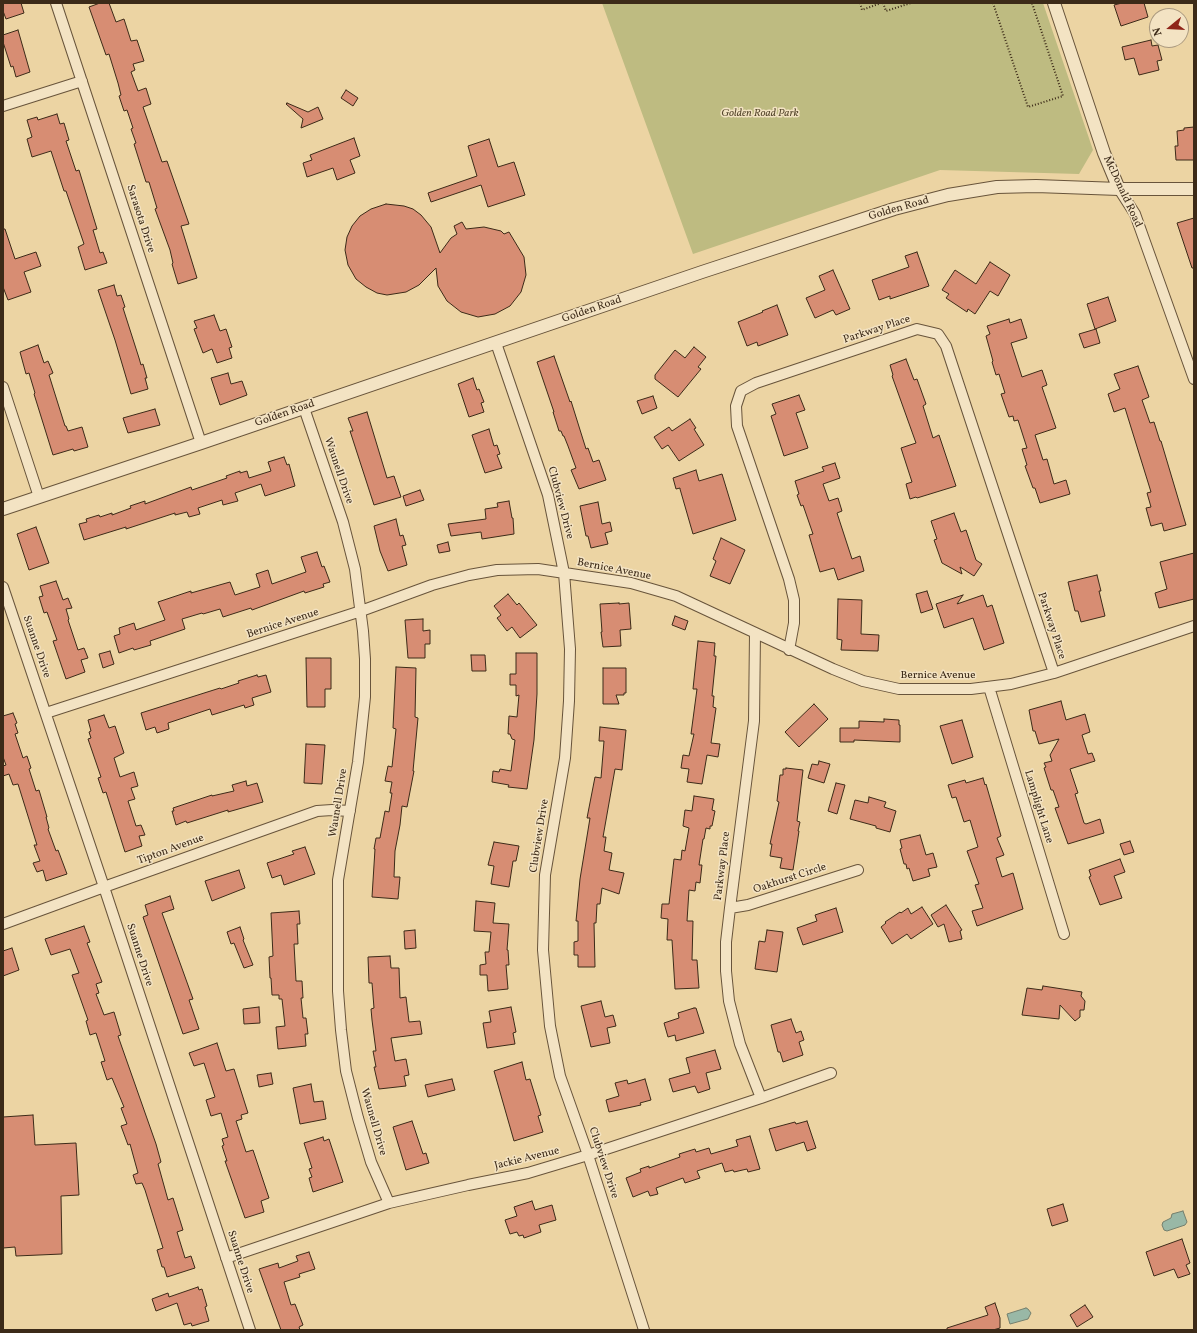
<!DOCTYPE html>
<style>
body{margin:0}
#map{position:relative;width:1197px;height:1333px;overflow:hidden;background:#ecd4a3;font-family:Vollkorn,serif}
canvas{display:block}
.frame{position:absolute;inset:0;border:4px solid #3c2a18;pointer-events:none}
.north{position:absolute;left:1149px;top:8px;width:40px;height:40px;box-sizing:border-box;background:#f3e3c3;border:1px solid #aa997f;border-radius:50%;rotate:252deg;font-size:11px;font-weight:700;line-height:16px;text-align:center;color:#3c2a18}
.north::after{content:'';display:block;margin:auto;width:14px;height:18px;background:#8f2418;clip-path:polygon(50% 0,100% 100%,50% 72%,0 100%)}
</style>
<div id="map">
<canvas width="1197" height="1333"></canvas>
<div class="frame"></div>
<div class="north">N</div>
</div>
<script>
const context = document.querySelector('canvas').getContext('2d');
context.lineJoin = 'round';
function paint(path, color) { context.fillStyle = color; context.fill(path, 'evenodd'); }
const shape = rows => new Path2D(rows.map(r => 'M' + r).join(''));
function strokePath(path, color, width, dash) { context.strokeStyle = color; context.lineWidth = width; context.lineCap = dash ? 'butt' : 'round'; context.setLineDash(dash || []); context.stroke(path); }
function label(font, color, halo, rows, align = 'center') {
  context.font = font + ' Vollkorn,serif'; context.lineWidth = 3; context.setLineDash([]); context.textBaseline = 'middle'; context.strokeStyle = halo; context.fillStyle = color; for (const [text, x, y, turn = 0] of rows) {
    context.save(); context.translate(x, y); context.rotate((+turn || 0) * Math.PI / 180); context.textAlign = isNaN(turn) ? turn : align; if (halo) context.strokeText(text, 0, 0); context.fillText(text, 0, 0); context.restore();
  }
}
paint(shape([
 [602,3,1043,3,1093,150,1079,174,940,170,693,254]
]), '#bebb81');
const water = shape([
 [1183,1211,1187,1222,1185,1225,1167,1231,1164,1230,1162,1225,1163,1222,1171,1218,1172,1214,1183,1211],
 [1026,1308,1028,1309,1031,1313,1028,1319,1010,1324,1007,1314,1026,1308]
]);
paint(water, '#99b8a6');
strokePath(water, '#747f6d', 1);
const building = shape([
 [3,3,21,3,24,13,6,19,3,11,3,3],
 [100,3,109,3,116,22,124,19,131,41,137,40,144,61,133,64,135,70,131,72,138,91,146,88,151,104,143,107,162,162,167,161,189,224,181,226,197,278,178,284,172,264,173,263,170,250,155,209,157,208,149,182,146,182,134,144,136,143,131,129,133,128,127,110,124,111,119,96,121,95,118,83,109,54,106,55,89,7,100,3],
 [1122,3,1144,3,1148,17,1121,26,1114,5,1122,3],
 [18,30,30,72,16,77,13,66,11,67,3,42,3,35,18,30],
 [1151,40,1152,46,1158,45,1162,60,1157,61,1159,70,1139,75,1134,58,1125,60,1122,47,1151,40],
 [346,90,358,98,353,106,341,98,346,90],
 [287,103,308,112,318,107,323,119,301,128,303,119,286,104,287,103],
 [57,114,60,124,64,123,69,140,66,141,76,171,79,170,97,229,93,230,100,253,103,252,107,263,85,270,78,247,84,244,66,191,64,191,51,151,32,157,27,139,32,137,27,120,37,117,38,120,57,114],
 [1194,127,1194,160,1176,160,1175,146,1178,146,1177,131,1184,130,1184,128,1194,127],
 [354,138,360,156,350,160,355,173,337,180,333,168,307,177,303,163,312,160,310,155,354,138],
 [489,139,498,167,514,162,525,195,488,207,481,185,431,202,428,193,477,176,468,146,489,139],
 [386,204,404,206,413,209,421,215,431,227,440,253,451,238,457,234,454,226,462,222,466,229,484,227,501,231,504,234,509,232,524,257,526,275,521,292,510,306,495,314,478,317,461,312,447,301,438,286,436,268,419,285,406,292,387,295,377,293,366,287,356,279,348,265,345,250,347,237,352,226,360,216,371,209,386,204],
 [1194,218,1194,268,1192,268,1177,223,1194,218],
 [3,229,5,229,15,259,36,252,41,266,24,272,31,292,8,300,3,287,3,229],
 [917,252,929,286,890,299,890,296,879,300,872,280,909,267,905,256,917,252],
 [990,262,1010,275,998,296,990,291,975,314,968,309,967,312,946,298,949,294,942,290,955,270,976,284,990,262],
 [833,270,850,309,836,315,833,310,815,318,806,298,825,290,819,276,833,270],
 [114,285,117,296,121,295,125,307,123,308,139,358,141,365,143,364,147,378,145,378,148,389,131,394,115,340,98,290,114,285],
 [1108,297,1116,321,1095,329,1087,304,1108,297],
 [777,305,788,335,758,346,757,342,747,346,738,322,763,312,762,311,777,305],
 [214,315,220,331,226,329,232,347,229,348,232,358,217,363,212,349,203,353,194,329,197,328,194,321,214,315],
 [1009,319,1010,323,1021,319,1027,338,1011,343,1022,377,1042,370,1047,385,1042,387,1056,428,1035,435,1043,460,1047,459,1054,484,1066,480,1070,494,1040,503,1035,488,1033,488,1025,466,1027,465,1022,449,1027,448,1018,420,1014,421,1013,416,1009,417,1001,394,1005,393,999,374,996,375,992,362,993,361,986,336,990,334,987,326,1009,319],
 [1096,329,1100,343,1084,348,1079,334,1096,329],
 [38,345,44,363,48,361,53,373,49,375,65,426,66,426,68,431,82,427,88,447,74,451,73,449,53,455,34,394,35,393,29,373,26,374,20,352,38,345],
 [694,347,706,357,698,367,701,369,678,397,655,379,655,375,675,350,685,358,694,347],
 [554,356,570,402,571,401,586,449,588,448,593,462,599,460,606,480,579,489,571,470,576,468,568,446,564,436,563,436,561,431,559,431,553,412,554,412,537,362,554,356],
 [906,359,914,380,917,379,926,404,923,406,933,438,939,435,956,486,917,498,916,497,910,499,906,484,912,482,901,448,916,443,892,376,893,375,890,365,906,359],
 [1138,366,1149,397,1142,400,1150,423,1154,422,1160,441,1161,441,1186,525,1164,531,1162,523,1151,526,1146,508,1151,507,1147,493,1151,492,1125,408,1114,412,1108,394,1120,389,1114,374,1138,366],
 [228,373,231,384,242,381,247,395,220,405,211,378,228,373],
 [473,378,477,390,479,389,484,402,481,403,484,412,469,417,458,384,473,378],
 [799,395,805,410,796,413,808,448,784,456,771,416,776,414,772,404,799,395],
 [653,396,657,408,642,414,637,401,653,396],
 [155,409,160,425,128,433,123,418,155,409],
 [367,412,387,478,394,476,401,497,374,505,350,431,353,431,348,418,367,412],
 [690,419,696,428,694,429,704,445,679,461,668,445,662,449,654,437,669,427,672,431,690,419],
 [489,429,494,446,497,445,500,454,497,455,502,468,485,473,472,435,489,429],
 [284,457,287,465,289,464,295,486,265,496,261,484,235,493,238,501,223,505,222,500,198,508,200,514,189,517,187,512,175,515,175,513,126,529,126,527,84,540,79,524,87,522,86,519,99,515,100,517,112,513,112,515,131,508,130,506,145,501,145,504,191,487,192,490,227,478,226,476,240,471,240,473,247,471,249,478,271,471,268,462,284,457],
 [835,463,840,478,823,484,829,501,838,498,842,511,837,513,852,559,860,556,864,571,838,580,834,568,820,572,809,535,813,534,803,505,801,506,797,495,799,494,795,481,824,471,822,467,835,463],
 [696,470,699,481,722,474,736,520,693,534,680,489,680,488,676,489,673,478,696,470],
 [420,490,424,500,406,506,403,496,420,490],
 [509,501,512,518,513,518,514,534,482,539,481,532,451,536,448,524,486,519,485,509,498,507,497,503,509,501],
 [598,502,602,524,610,522,612,531,605,533,608,544,591,548,588,536,586,536,580,506,598,502],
 [954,513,961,532,966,530,976,560,982,564,974,576,960,567,962,574,942,563,934,540,937,539,931,521,954,513],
 [396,519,400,536,403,535,406,545,402,546,407,565,388,571,380,551,374,526,396,519],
 [36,527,49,563,29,570,17,534,36,527],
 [721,538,745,550,730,584,710,576,716,561,713,559,721,538],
 [448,542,450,551,439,553,437,545,448,542],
 [317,552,322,567,324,566,330,582,323,584,324,587,305,593,304,591,252,610,251,608,223,617,220,609,203,614,202,613,182,619,185,629,150,641,151,645,134,650,133,648,119,653,114,636,120,634,119,628,134,623,136,630,165,620,158,602,191,591,191,593,230,582,235,595,260,587,256,574,268,570,272,584,306,572,301,557,317,552],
 [1194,553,1194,599,1159,608,1155,593,1167,589,1160,562,1194,553],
 [1097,575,1101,591,1099,591,1105,616,1081,622,1078,611,1075,611,1068,582,1097,575],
 [56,581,63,600,68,598,72,608,66,609,69,619,68,620,78,650,84,648,88,658,81,660,85,672,66,679,53,641,57,640,47,612,44,613,39,597,43,596,40,586,56,581],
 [927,591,933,609,921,613,916,594,927,591],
 [508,594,517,605,519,603,537,625,520,638,512,627,507,631,497,618,501,615,494,606,508,594],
 [963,595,957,604,983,595,987,607,992,605,1004,643,984,650,973,618,944,628,936,604,963,595],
 [838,599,862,600,861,634,879,635,878,651,841,650,842,640,837,639,838,599],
 [619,603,619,604,629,603,631,629,620,630,621,646,603,647,601,632,602,632,600,604,619,603],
 [675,616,688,621,685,630,672,625,675,616],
 [423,619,423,631,430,630,430,644,425,644,425,658,408,658,405,620,423,619],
 [698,641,715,643,714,656,716,656,712,696,714,696,713,707,716,708,711,743,720,744,718,757,707,755,702,784,687,782,689,769,681,768,683,755,689,756,694,734,691,734,697,689,693,689,698,641],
 [110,651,114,664,103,668,99,654,110,651],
 [516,653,537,653,537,694,534,740,527,789,508,787,509,785,492,782,493,771,499,772,500,769,511,771,515,740,512,739,510,734,508,734,509,716,517,717,519,695,516,696,516,685,510,685,510,674,516,674,516,653],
 [471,655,485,655,486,671,472,671,471,655],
 [306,658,331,658,331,689,325,689,325,707,307,707,306,658],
 [396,667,416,668,415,717,418,718,413,771,414,771,407,807,402,806,400,825,395,851,394,877,400,877,398,899,372,897,375,849,374,849,376,838,380,838,385,811,389,812,392,793,390,793,392,782,385,781,388,766,392,767,396,729,393,728,396,667],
 [603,668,626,668,626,693,624,693,624,695,616,695,619,704,603,704,603,668],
 [257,675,258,677,266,675,271,692,252,698,254,705,245,708,244,705,212,715,210,709,168,723,169,729,157,733,155,727,146,730,141,713,220,688,221,689,239,683,238,681,257,675],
 [1061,701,1066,720,1085,714,1090,732,1082,735,1088,754,1092,753,1095,761,1070,769,1078,793,1075,794,1084,823,1086,824,1100,819,1104,833,1068,844,1055,808,1059,807,1053,790,1051,790,1044,768,1046,767,1044,763,1052,761,1050,755,1059,739,1039,744,1035,731,1033,731,1029,710,1061,701],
 [814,704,828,719,799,747,785,732,814,704],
 [13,713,17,723,15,724,18,733,15,734,23,758,27,756,31,768,29,769,36,791,39,790,47,817,46,817,49,828,48,829,56,851,58,850,67,874,46,881,43,870,37,872,33,863,40,861,34,845,37,845,18,784,13,785,9,774,3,776,3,766,6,765,3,757,3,716,13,713],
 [104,715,109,728,115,726,124,753,114,758,120,777,134,772,138,786,131,788,135,799,128,801,136,826,141,825,145,835,139,836,142,846,125,852,106,792,103,793,98,778,101,777,88,739,91,738,89,732,91,731,88,720,104,715],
 [884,719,899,720,899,725,900,725,900,742,854,740,854,742,840,742,840,728,859,728,859,721,884,722,884,719],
 [962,720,973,757,952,764,940,726,962,720],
 [600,727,626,730,622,770,615,769,603,837,606,837,604,851,612,853,609,870,624,873,619,894,602,888,600,904,597,904,596,923,594,923,595,967,578,967,578,955,574,955,574,942,578,941,578,921,576,921,580,879,590,818,587,818,595,777,601,778,604,741,599,741,600,727],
 [306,744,325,745,322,784,304,783,306,744],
 [819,761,830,764,824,783,808,778,812,764,818,765,819,761],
 [786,768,803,770,797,821,800,822,798,831,799,831,793,870,780,868,782,858,770,856,772,844,770,844,779,802,777,801,780,775,783,775,783,769,786,769,786,768],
 [983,778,985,785,986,784,1001,836,997,838,1004,855,996,858,1002,877,1013,873,1023,909,977,926,972,911,983,908,975,885,979,884,967,851,978,847,970,820,964,822,956,797,952,798,948,785,965,780,966,783,983,778],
 [246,781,247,786,257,783,263,802,228,812,228,810,187,823,186,821,176,825,172,811,174,811,173,808,212,795,212,796,234,791,232,785,246,781],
 [836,783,845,785,837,814,828,811,836,783],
 [694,796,714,799,712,810,715,811,712,826,710,826,710,829,706,828,704,839,703,839,699,865,702,865,700,883,696,882,695,891,689,890,687,921,693,921,692,960,697,960,699,988,675,989,672,940,667,940,668,919,661,918,662,904,669,904,674,859,681,860,682,850,685,851,689,828,683,826,685,810,692,811,694,796],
 [869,797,886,802,884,807,896,811,890,832,876,828,876,826,850,819,855,800,868,803,869,797],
 [920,835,926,855,933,853,937,867,928,869,930,876,913,881,909,868,907,869,906,864,904,864,900,849,902,848,900,840,920,835],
 [1130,841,1134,852,1124,855,1120,844,1130,841],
 [494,842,519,846,516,861,513,861,509,887,491,884,494,866,488,865,494,842],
 [305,847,315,874,284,885,281,875,272,878,267,863,294,854,292,851,305,847],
 [1120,859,1125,872,1114,876,1122,898,1100,905,1089,877,1091,876,1089,870,1120,859],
 [239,870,245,888,212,901,205,881,239,870],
 [170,896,174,909,162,913,193,999,189,1000,199,1029,183,1034,143,917,148,915,145,905,170,896],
 [476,901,495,903,493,923,509,924,507,950,508,950,509,965,506,965,508,989,488,991,487,975,480,975,480,965,486,964,485,952,489,952,491,932,474,931,476,901],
 [946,905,962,930,960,931,962,939,949,942,944,924,938,927,931,915,946,905],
 [922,907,933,924,911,939,907,934,892,944,881,927,886,923,885,922,900,912,901,913,908,908,911,914,922,907],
 [836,908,843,932,803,945,797,928,817,921,815,915,836,908],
 [299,911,300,924,297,924,298,944,294,944,296,981,302,981,303,998,301,998,303,1018,306,1018,308,1034,305,1034,306,1046,278,1049,276,1027,285,1026,282,999,279,999,279,995,272,995,271,978,270,978,269,957,273,956,271,913,299,911],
 [84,926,90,942,87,943,102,982,96,984,99,993,96,994,104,1015,114,1012,121,1035,118,1036,156,1144,161,1162,158,1164,168,1200,173,1198,183,1230,177,1232,185,1258,191,1256,195,1268,167,1277,164,1267,162,1267,157,1250,163,1248,145,1190,142,1183,136,1184,133,1175,138,1173,130,1144,128,1145,121,1126,127,1124,121,1108,124,1107,112,1078,107,1080,101,1062,105,1061,96,1033,90,1035,86,1021,88,1020,72,975,79,973,70,949,51,955,45,939,84,926],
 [240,927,244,939,243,940,253,965,244,968,234,943,231,944,227,932,240,927],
 [415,930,416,948,405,949,404,931,415,930],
 [767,930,783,932,777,972,755,969,759,941,765,942,767,930],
 [12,948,19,970,3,976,3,951,12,948],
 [390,956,391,968,399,968,400,998,406,997,409,1022,420,1021,422,1034,391,1038,395,1061,406,1059,409,1075,404,1076,406,1086,379,1089,374,1067,376,1067,373,1051,376,1051,372,1020,371,1009,374,1008,372,983,369,983,368,957,390,956],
 [1043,986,1082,992,1081,996,1085,1001,1084,1010,1080,1010,1080,1017,1075,1021,1060,1005,1059,1019,1022,1015,1027,988,1042,990,1043,986],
 [601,1001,605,1017,613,1015,616,1026,607,1028,610,1043,591,1047,581,1006,601,1001],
 [259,1007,260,1023,244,1024,243,1009,259,1007],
 [511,1007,516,1032,513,1033,515,1044,487,1048,483,1023,491,1022,489,1011,511,1007],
 [694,1008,696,1008,704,1033,676,1041,675,1035,668,1037,664,1023,679,1018,678,1013,694,1008],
 [791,1019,796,1033,801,1031,804,1040,799,1042,803,1055,783,1062,780,1052,778,1052,771,1025,791,1019],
 [217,1043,226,1071,234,1069,248,1113,241,1115,242,1119,236,1121,246,1152,253,1150,269,1198,261,1201,264,1212,245,1218,225,1161,227,1161,222,1146,224,1145,222,1139,228,1137,221,1113,211,1116,206,1100,215,1097,204,1063,194,1066,189,1053,217,1043],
 [715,1050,721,1069,706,1073,710,1089,698,1093,695,1086,673,1092,669,1079,690,1073,686,1058,715,1050],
 [522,1062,526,1080,530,1079,541,1115,538,1116,543,1132,514,1141,494,1071,522,1062],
 [271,1073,273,1084,259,1087,257,1075,271,1073],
 [452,1079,455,1090,428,1097,425,1085,452,1079],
 [645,1079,651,1100,640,1103,641,1105,609,1112,606,1100,619,1096,615,1083,627,1080,628,1084,645,1079],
 [311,1084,314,1102,323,1101,326,1119,300,1124,293,1088,311,1084],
 [33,1115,35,1145,76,1143,79,1195,61,1196,62,1254,16,1256,15,1247,3,1248,3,1117,33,1115],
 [412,1121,423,1154,426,1153,429,1163,406,1170,393,1127,412,1121],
 [807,1121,816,1148,807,1151,804,1142,776,1151,769,1129,795,1122,796,1124,807,1121],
 [750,1136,760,1169,748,1172,747,1169,734,1172,733,1170,725,1172,722,1163,697,1171,700,1178,685,1183,683,1178,656,1188,658,1194,650,1196,648,1191,633,1197,626,1178,641,1172,640,1169,649,1166,649,1168,680,1157,679,1154,695,1149,696,1152,709,1148,711,1154,738,1146,736,1140,750,1136],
 [323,1137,324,1141,329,1139,343,1182,313,1192,309,1178,312,1177,309,1169,312,1168,304,1143,323,1137],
 [532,1201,535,1210,552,1205,556,1220,539,1225,541,1232,524,1238,523,1235,519,1236,517,1232,510,1234,505,1220,517,1216,514,1207,532,1201],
 [1063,1204,1068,1221,1052,1226,1047,1209,1063,1204],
 [1182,1239,1190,1263,1186,1265,1190,1274,1178,1278,1174,1269,1154,1276,1146,1252,1182,1239],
 [309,1252,315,1269,299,1274,300,1277,284,1282,291,1305,295,1304,303,1325,299,1327,300,1330,281,1330,259,1269,278,1263,279,1268,298,1261,296,1256,309,1252],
 [198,1287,199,1290,202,1289,207,1306,205,1307,209,1321,192,1326,191,1323,184,1325,177,1303,156,1311,152,1299,168,1293,169,1297,198,1287],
 [995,1303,1000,1318,1000,1328,993,1330,947,1330,947,1328,988,1315,985,1307,995,1303],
 [1085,1305,1093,1317,1077,1327,1070,1315,1085,1305]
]);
paint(building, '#d78d73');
strokePath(building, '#3c2a18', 1);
const minor = shape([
 [56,3,201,443],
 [3,106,82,81],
 [1119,189,1135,214,1194,379],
 [496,343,548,495,564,573,570,649,569,701,565,758,545,875,543,950,550,1026,560,1076,588,1155,644,1330],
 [3,387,39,497],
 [304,408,343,522,355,569,363,631,365,659,365,697,358,762,338,880,338,991,341,1030,346,1071,358,1118,371,1162,389,1203],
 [3,587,104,887,250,1330],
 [755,633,754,721,730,908,726,942,726,971,729,1001,740,1044,761,1098],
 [789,650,794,623,794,600,789,579,737,426,736,406,741,391,756,383,917,329,938,334,946,346,1054,673],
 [989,687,1064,934],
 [46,713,361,611,432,585,469,575,497,570,538,569,631,583,676,596,833,669,863,681,899,689,971,689,1011,684,1054,673,1194,626],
 [730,908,748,905,858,870],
 [3,924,104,887,317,811,332,810,350,811],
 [226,1258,389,1203,468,1185,528,1173,588,1155,761,1098,831,1073]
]);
const tertiary = shape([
 [1054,3,1104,153,1119,189],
 [3,509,201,443,702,272,894,209,948,195,997,187,1036,186,1119,189,1194,189]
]);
strokePath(minor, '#68543b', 12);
strokePath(tertiary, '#68543b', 14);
strokePath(shape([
 [860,3,862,10,881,3],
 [883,3,886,11,911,3],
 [993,3,1028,107,1063,96,1032,3]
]), '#3c2a18', 2, [1, 2]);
strokePath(minor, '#f3e3c3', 10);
strokePath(tertiary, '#f3e3c3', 12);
label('italic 11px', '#56472d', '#f3e3c3', [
 ["Golden Road Park",760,114]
]);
label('11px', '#3c2a18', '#f3e3c3', [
 ["McDonald Road",1122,192,65],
 ["Golden Road",899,209,-16],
 ["Sarasota Drive",140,219,72],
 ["Golden Road",592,310,-19],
 ["Parkway Place",877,330,-18],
 ["Golden Road",285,414,-19],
 ["Waunell Drive",338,471,71],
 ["Clubview Drive",560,503,75],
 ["Bernice Avenue",614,570,11],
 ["Bernice Avenue",283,624,-18],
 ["Parkway Place",1051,626,72],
 ["Suanne Drive",36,647,71],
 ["Bernice Avenue",938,676],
 ["Waunell Drive",339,803,-81],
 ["Lamplight Lane",1038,807,73],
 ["Clubview Drive",540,836,-81],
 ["Tipton Avenue",171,850,-20],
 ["Parkway Place",723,866,-83],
 ["Oakhurst Circle",790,879,-18],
 ["Suanne Drive",139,955,72],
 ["Waunell Drive",373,1122,74],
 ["Jackie Avenue",527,1159,-14],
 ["Clubview Drive",603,1163,72],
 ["Suanne Drive",240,1262,72]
]);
</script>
